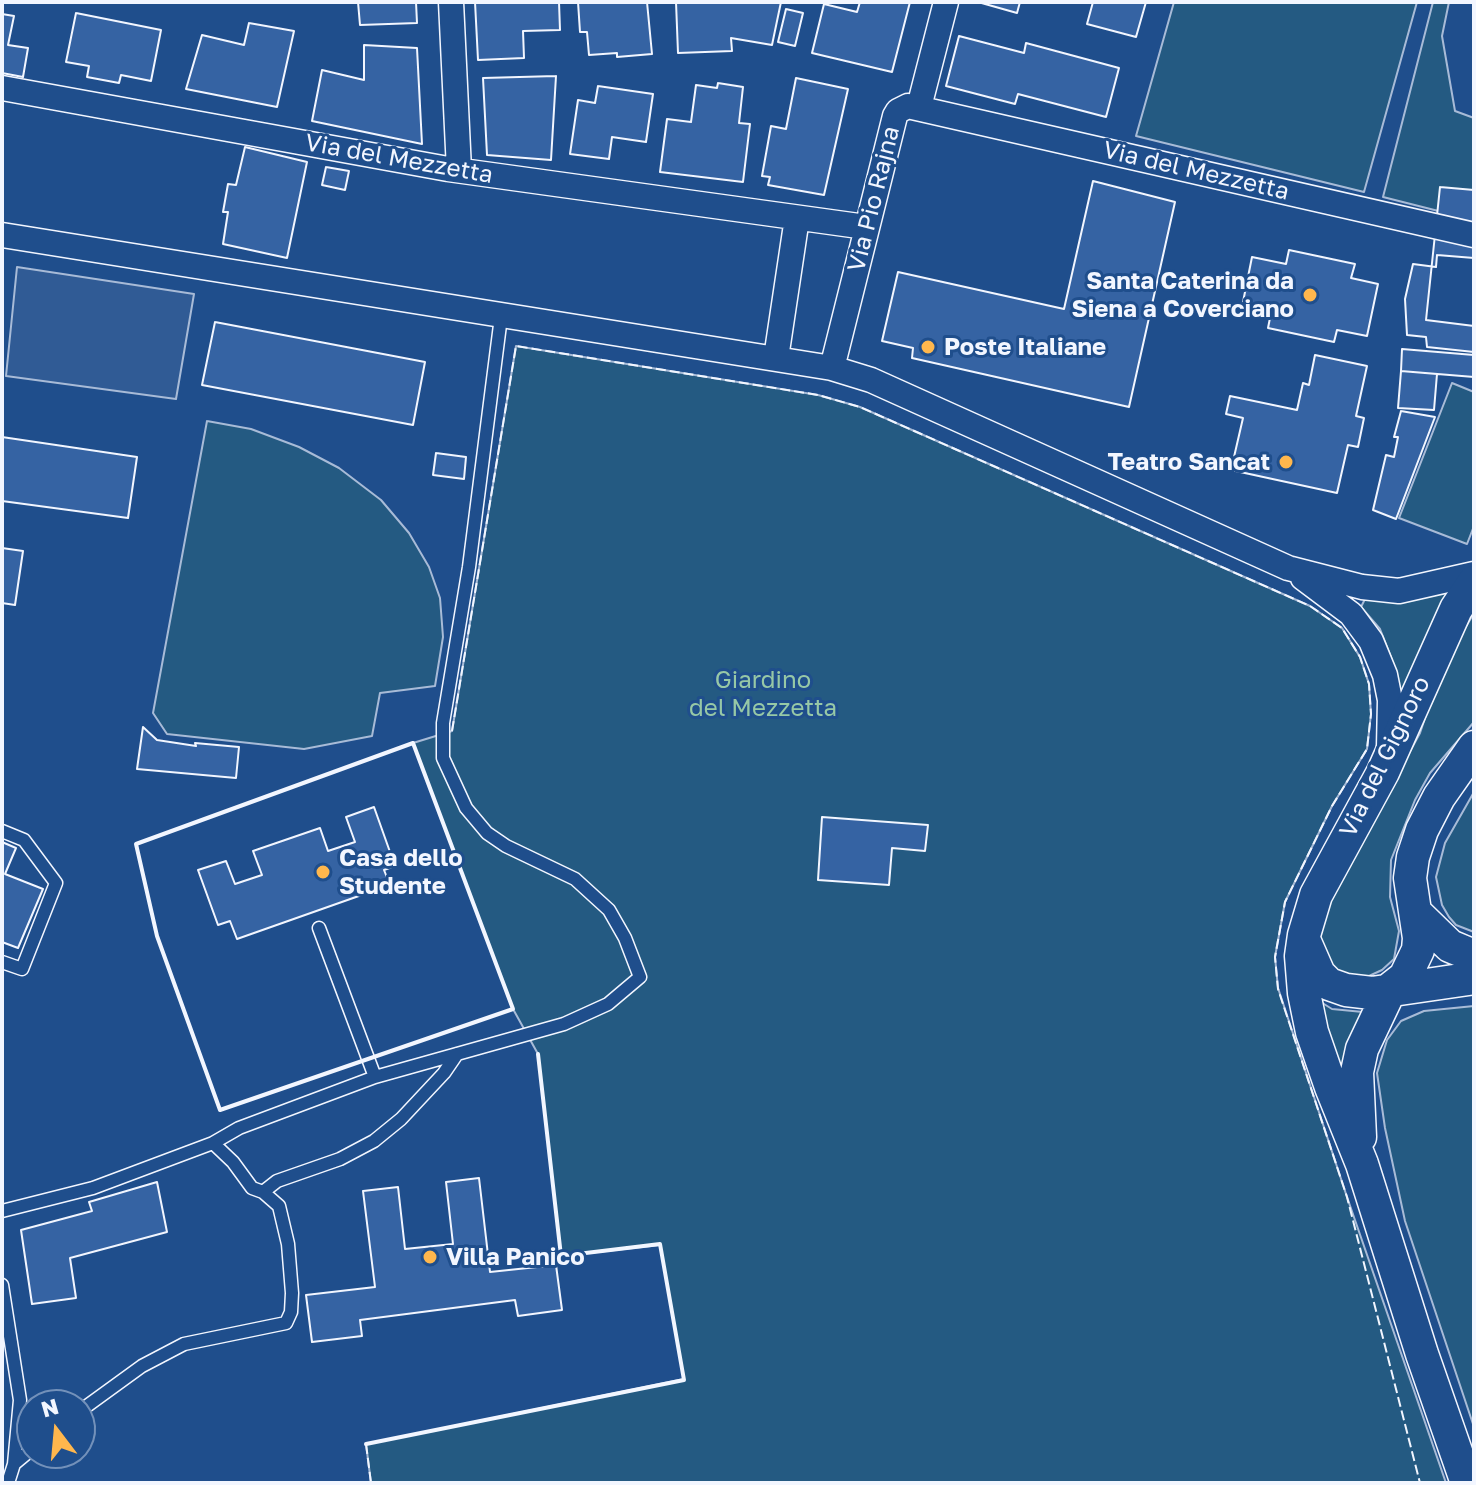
<!DOCTYPE html>
<style>
body{margin:0}
#map{position:relative;width:1476px;height:1485px;overflow:hidden;background:#1f4e8c;font-family:"Golos Text",sans-serif}
canvas{display:block}
.frame{position:absolute;inset:0;border:4px solid #f2f6ff;pointer-events:none}
.north{position:absolute;left:16px;top:1389px;width:80px;height:80px;box-sizing:border-box;background:#1f4e8c;border:2px solid #7391ba;border-radius:50%;rotate:344deg;font-size:22px;font-weight:700;line-height:32px;text-align:center;color:#f2f6ff}
.north::after{content:'';display:block;margin:auto;width:28px;height:36px;background:#ffb74d;clip-path:polygon(50% 0,100% 100%,50% 72%,0 100%)}
</style>
<div id="map">
<canvas width="1476" height="1485"></canvas>
<div class="frame"></div>
<div class="north">N</div>
</div>
<script>
const context = document.querySelector('canvas').getContext('2d');
context.lineJoin = 'round';
function paint(path, color) { context.fillStyle = color; context.fill(path, 'evenodd'); }
const shape = rows => new Path2D(rows.map(r => 'M' + r).join(''));
function strokePath(path, color, width, dash) { context.strokeStyle = color; context.lineWidth = width; context.lineCap = dash ? 'butt' : 'round'; context.setLineDash(dash || []); context.stroke(path); }
function label(font, color, halo, rows, align = 'center') {
  context.font = font + ' "Golos Text",sans-serif'; context.lineWidth = 6; context.setLineDash([]); context.textBaseline = 'middle'; context.strokeStyle = halo; context.fillStyle = color; for (const [text, x, y, turn = 0] of rows) {
    context.save(); context.translate(x, y); context.rotate((+turn || 0) * Math.PI / 180); context.textAlign = isNaN(turn) ? turn : align; if (halo) context.strokeText(text, 0, 0); context.fillText(text, 0, 0); context.restore();
  }
}
const green = shape([
 [1174,2,1417,2,1364,192,1136,136,1174,2],
 [1433,2,1449,2,1442,36,1455,111,1474,118,1474,220,1383,197,1433,2],
 [516,346,818,395,860,407,1310,606,1342,628,1360,657,1369,684,1371,714,1367,749,1332,806,1285,902,1275,957,1278,988,1347,1197,1446,1483,371,1483,366,1444,684,1379,660,1245,561,1256,538,1054,513,1009,413,743,452,731,516,346],
 [1452,383,1474,392,1474,526,1467,544,1399,518,1452,383],
 [207,421,251,429,299,447,339,468,381,500,409,533,429,567,440,598,443,637,435,686,380,693,372,736,304,749,167,734,153,713,207,421],
 [1451,587,1402,702,1391,657,1380,629,1361,607,1365,599,1393,600,1451,587],
 [1474,613,1474,722,1430,773,1415,800,1391,860,1390,897,1399,931,1394,959,1382,970,1369,976,1356,977,1340,974,1320,950,1321,928,1329,901,1420,733,1442,667,1474,613],
 [1474,792,1474,932,1456,925,1449,917,1442,905,1436,877,1445,843,1474,792],
 [1316,999,1332,1009,1363,1012,1340,1083,1316,999],
 [1474,1006,1474,1427,1405,1221,1385,1128,1377,1073,1387,1040,1401,1021,1424,1011,1474,1006]
]);
paint(green, '#245a82');
strokePath(green, '#a8bbd7', 2);
const parking = shape([
 [17,267,194,294,176,399,6,376,17,267]
]);
paint(parking, '#305b95');
strokePath(parking, '#a8bbd7', 2);
const building = shape([
 [358,2,416,2,417,23,360,25,358,2],
 [475,2,559,2,560,30,523,31,524,58,478,60,475,2],
 [578,2,647,2,652,54,617,57,617,53,589,55,587,32,580,32,578,2],
 [676,2,781,2,772,45,731,38,732,51,678,53,676,2],
 [860,2,910,2,892,72,812,53,824,4,857,12,860,2],
 [978,2,1020,2,1017,13,978,2],
 [1093,2,1146,2,1136,37,1087,24,1093,2],
 [786,9,803,13,795,46,778,42,786,9],
 [76,13,161,30,151,81,121,75,119,83,87,77,89,66,66,62,76,13],
 [2,14,14,16,8,45,28,48,23,77,2,73,2,14],
 [249,23,294,31,277,107,186,89,202,35,244,45,249,23],
 [959,36,1024,53,1026,43,1119,68,1106,117,1018,94,1015,104,946,86,959,36],
 [364,45,417,48,422,144,312,121,322,70,364,80,364,45],
 [556,76,551,160,487,155,483,78,556,76],
 [796,78,848,89,824,195,768,185,770,177,762,176,771,126,786,129,796,78],
 [718,83,743,87,739,123,750,124,743,182,660,172,667,119,691,122,696,85,717,88,718,83],
 [598,86,653,94,646,142,612,137,609,159,570,154,578,100,595,103,598,86],
 [245,147,307,162,287,258,223,244,228,212,223,212,228,184,236,185,245,147],
 [326,167,349,171,345,190,322,185,326,167],
 [1093,181,1175,202,1129,407,912,358,913,348,882,341,898,272,1064,309,1093,181],
 [1440,187,1474,190,1474,326,1426,320,1440,187],
 [1289,250,1355,264,1351,278,1378,284,1367,336,1337,330,1334,342,1268,328,1271,313,1242,307,1252,257,1286,264,1289,250],
 [1437,255,1474,258,1474,352,1427,347,1426,337,1407,335,1405,299,1413,264,1436,267,1437,255],
 [215,322,425,362,413,425,202,385,215,322],
 [1402,349,1474,355,1474,377,1401,371,1402,349],
 [1315,355,1367,366,1356,416,1364,418,1358,447,1348,445,1337,493,1231,470,1243,418,1226,414,1230,396,1297,410,1303,383,1309,385,1315,355],
 [1401,371,1437,374,1434,410,1398,408,1401,371],
 [1401,411,1435,417,1396,519,1373,510,1386,455,1394,457,1398,437,1394,437,1401,411],
 [2,437,137,457,128,518,2,501,2,437],
 [436,453,466,457,464,479,433,475,436,453],
 [2,548,23,551,15,605,2,603,2,548],
 [143,727,157,740,196,746,195,743,239,747,236,778,137,769,143,727],
 [374,807,395,866,384,870,390,885,237,939,230,921,218,925,198,870,226,861,235,884,262,875,253,851,320,828,328,851,355,842,346,817,374,807],
 [822,817,928,825,925,851,892,848,889,885,818,880,822,817],
 [2,842,16,848,5,874,43,889,18,948,2,942,2,842],
 [479,1178,490,1272,556,1265,562,1310,518,1316,515,1300,360,1320,362,1336,312,1342,306,1295,375,1287,363,1191,398,1187,405,1249,453,1244,446,1182,479,1178],
 [157,1182,167,1232,70,1258,76,1298,32,1304,21,1230,92,1211,89,1202,157,1182]
]);
paint(building, '#3563a3');
strokePath(building, '#f2f6ff', 2);
const lane = shape([
 [2,831,24,840,56,883,22,969,2,962],
 [319,928,375,1077],
 [263,1192,277,1181,340,1159,374,1141,401,1119,444,1073,457,1054],
 [2,1211,93,1188,213,1143,239,1128,375,1077,564,1024,608,1004,640,977,625,938,609,910,575,879,506,846,487,833,466,808,443,758,443,723,469,567,501,317],
 [2,1285,20,1400,14,1464,8,1483],
 [80,1411,142,1366,184,1344,286,1323,291,1312,292,1293,288,1244,279,1206,263,1192,252,1188,233,1162,213,1143],
 [14,1464,32,1449]
]);
const street = shape([
 [451,2,459,170],
 [2,88,448,169,866,227],
 [919,107,946,2],
 [2,235,832,368,871,380,1288,568,1362,587,1399,591,1474,574],
 [776,358,797,218],
 [832,368,895,116,898,111,908,106,1474,235],
 [1303,578,1351,614,1371,641,1385,675,1390,700,1389,747]
]);
const secondary = shape([
 [1416,913,1450,946,1474,956],
 [1305,942,1319,974,1329,984,1346,990,1372,993,1474,978],
 [1360,1137,1357,1072,1362,1049,1391,988,1405,977,1418,950,1419,938,1410,878,1413,857,1422,830,1439,797,1474,747],
 [1467,1483,1422,1354,1362,1164,1331,1087,1312,1032,1304,993,1301,956,1304,935,1316,895,1383,772,1456,609,1474,582]
]);
strokePath(lane, '#f2f6ff', 15);
strokePath(street, '#f2f6ff', 27);
strokePath(secondary, '#f2f6ff', 35);
strokePath(lane, '#1f4e8c', 12);
strokePath(street, '#1f4e8c', 24);
strokePath(secondary, '#1f4e8c', 32);
strokePath(shape([
 [452,731,516,346,818,395,860,407,1310,606,1342,628,1360,657,1369,684,1371,714,1367,749,1332,806,1285,902,1275,957,1278,989,1347,1197,1420,1483],
 [366,1444,371,1483]
]), '#f2f6ff', 2, [10, 4]);
strokePath(shape([
 [413,743,513,1009,220,1110,157,936,136,844,413,743],
 [366,1444,684,1380,660,1244,561,1256,538,1054]
]), '#f2f6ff', 4);
for (const [x, y, r, color] of [
 [1310,295,8,"#ffb74d"],
 [928,347,8,"#ffb74d"],
 [1286,462,8,"#ffb74d"],
 [323,872,8,"#ffb74d"],
 [430,1257,8,"#ffb74d"]
]) { const dot = new Path2D(); dot.arc(x, y, r, 0, 2 * Math.PI); context.fillStyle = color; context.fill(dot); strokePath(dot, '#1f4e8c', 3); }
label('24px', '#f2f6ff', '#1f4e8c', [
 ["Via del Mezzetta",399,159,10],
 ["Via del Mezzetta",1196,171,13],
 ["Via Pio Rajna",874,199,-76],
 ["Via del Gignoro",1385,757,-64]
]);
label('bold 24px', '#f2f6ff', '#1f4e8c', [
 ["Santa Caterina da",1294,281,"right"],
 ["Siena a Coverciano",1294,309,"right"],
 ["Poste Italiane",944,347],
 ["Teatro Sancat",1270,462,"right"],
 ["Casa dello",339,858],
 ["Studente",339,886],
 ["Villa Panico",446,1257]
], 'left');
label('24px', '#97c8a6', '#1f4e8c', [
 ["Giardino",763,680],
 ["del Mezzetta",763,708]
]);
</script>
